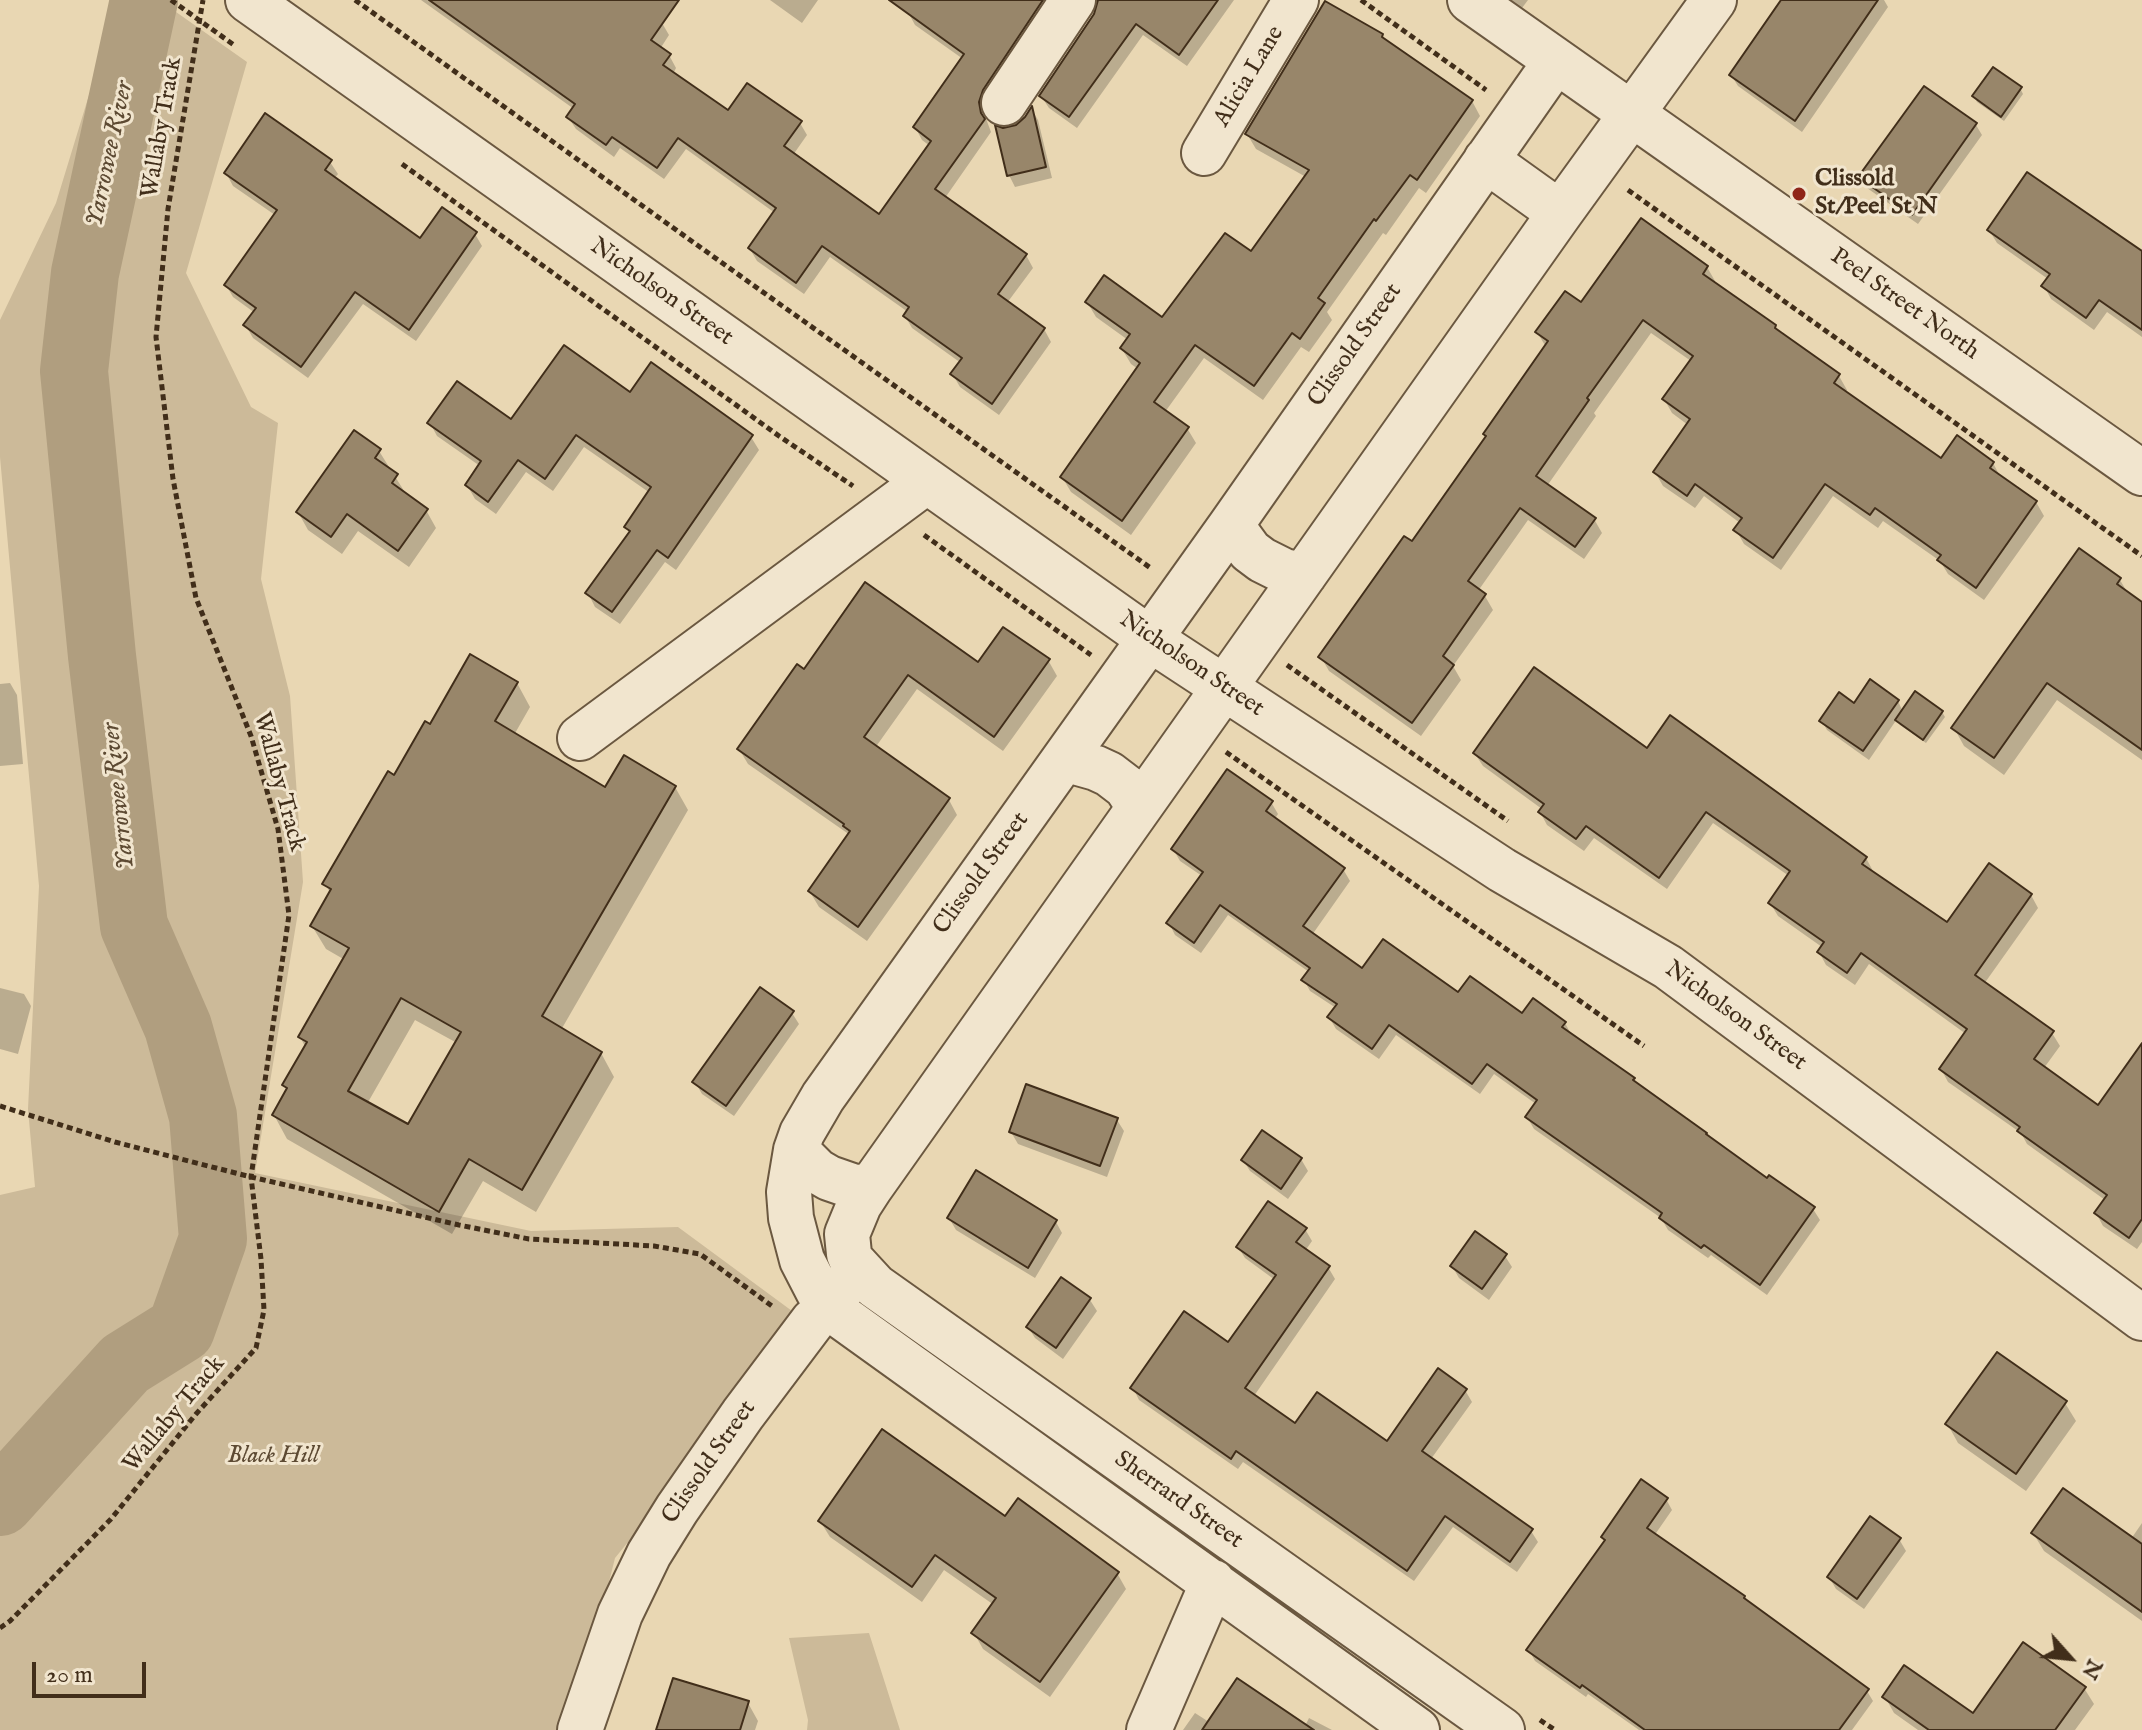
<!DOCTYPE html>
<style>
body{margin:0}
#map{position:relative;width:2142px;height:1730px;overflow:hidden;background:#e9d7b3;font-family:"IM FELL English",serif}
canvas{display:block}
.north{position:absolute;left:2030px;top:1618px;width:80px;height:80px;-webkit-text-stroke:6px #f1e5ce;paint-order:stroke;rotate:117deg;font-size:22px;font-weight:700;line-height:32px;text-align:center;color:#412e1a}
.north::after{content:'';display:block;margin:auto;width:28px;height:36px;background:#412e1a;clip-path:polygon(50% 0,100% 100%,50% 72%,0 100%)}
.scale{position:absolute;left:32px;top:1662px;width:114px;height:36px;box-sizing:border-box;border:4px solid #412e1a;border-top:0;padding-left:10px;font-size:24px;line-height:28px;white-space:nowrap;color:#412e1a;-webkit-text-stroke:6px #f1e5ce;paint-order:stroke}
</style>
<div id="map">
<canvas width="2142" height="1730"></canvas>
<div class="north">N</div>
<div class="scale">20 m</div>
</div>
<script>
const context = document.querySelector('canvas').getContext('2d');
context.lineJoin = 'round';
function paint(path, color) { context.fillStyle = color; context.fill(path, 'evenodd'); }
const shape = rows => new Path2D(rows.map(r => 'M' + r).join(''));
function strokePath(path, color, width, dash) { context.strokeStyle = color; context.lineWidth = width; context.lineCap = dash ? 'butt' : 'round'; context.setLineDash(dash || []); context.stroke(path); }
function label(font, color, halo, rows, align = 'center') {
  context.font = font + ' "IM FELL English",serif'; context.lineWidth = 6; context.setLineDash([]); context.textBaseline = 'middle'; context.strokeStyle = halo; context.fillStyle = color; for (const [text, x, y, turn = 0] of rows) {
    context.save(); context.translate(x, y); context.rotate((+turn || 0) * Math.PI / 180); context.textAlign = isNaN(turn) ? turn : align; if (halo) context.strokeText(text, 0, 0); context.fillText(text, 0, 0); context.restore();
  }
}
paint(shape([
 [118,0,159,0,247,62,186,273,251,407,278,423,261,579,290,696,303,882,255,1173,531,1231,678,1227,807,1322,615,1558,572,1730,0,1730,0,1195,35,1187,28,1109,39,886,0,457,0,320,56,203],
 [869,1633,900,1730,807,1730,808,1720,789,1638]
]), '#ccba99');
paint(shape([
 [421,0,630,0,662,23,669,35,660,49,669,55,676,68,673,74,728,113,800,123,807,135,793,155,880,217,930,146,922,140,915,127,963,59,915,25,908,12,917,0,1058,0,989,102,985,116,991,132,945,198,1026,255,1033,268,1007,303,1044,329,1051,342,999,415,960,387,953,375,961,363,912,328,905,316,908,312,830,257,804,294,757,261,750,249,775,213,686,149,664,179,620,148,614,157,576,129,568,117,574,109],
 [770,0,818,0,802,23],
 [1100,0,1234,0,1187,66,1143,35,1077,128,1049,108,1041,96,1096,15],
 [1510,0,1528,0,1522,8],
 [1784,0,1884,0,1888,7,1802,132,1738,86,1731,75],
 [1382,36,1386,43,1472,101,1480,116,1426,193,1419,188,1386,235,1383,233,1327,312,1332,320,1309,352,1301,347,1263,400,1204,358,1165,412,1187,428,1196,443,1131,535,1071,492,1062,477,1138,369,1131,364,1122,349,1128,340,1096,317,1087,302,1163,320,1252,254,1306,177,1256,149,1247,134],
 [2020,88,2023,94,2004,121,1977,102,1974,96],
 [1032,110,1038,120,1052,178,1015,187,1009,175,1003,130,1017,127],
 [1976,125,1982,135,1918,224,1867,188,1861,177],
 [330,162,338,174,334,179,420,241,475,234,482,246,416,341,363,304,308,378,253,338,246,326,255,313,233,297,226,285,275,215,233,186,226,173],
 [1989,230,2140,253,2142,250,2142,337,2107,312,2094,330,2051,299,2044,286,2048,279,1997,243],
 [1707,267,1715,281,1713,284,1775,327,1778,332,1839,376,1847,390,1845,393,1941,461,1993,463,2001,478,2036,502,2044,516,1984,600,1948,574,1940,561,1883,521,1878,528,1833,496,1781,570,1744,544,1736,530,1740,523,1704,496,1695,508,1663,486,1655,472,1688,425,1672,413,1664,399,1691,361,1651,333,1594,413,1596,416,1547,486,1594,519,1602,533,1584,559,1528,520,1478,591,1485,596,1493,610,1453,666,1461,680,1421,736,1329,671,1321,657,1412,544,1487,438,1546,347,1537,332,1582,305],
 [630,395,751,437,759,450,676,570,665,562,620,624,595,607,588,593,630,534,626,527,650,493,584,447,553,491,526,472,496,514,475,499,467,485,480,466,437,436,430,423,512,422],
 [379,451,406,494,426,510,436,528,409,567,358,531,342,554,308,530,298,512],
 [2120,580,2129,595,2142,605,2142,760,2057,700,2004,775,1964,746,1954,728],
 [1048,660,1057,676,1003,751,917,689,875,748,949,800,957,815,867,941,819,907,810,892,850,835,748,764,739,749,804,672],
 [10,683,17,695,23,764,0,766,0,684],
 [517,683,530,707,514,735,606,790,675,787,688,810,561,1030,601,1053,614,1077,536,1212,483,1181,452,1234,287,1139,274,1115,288,1091,284,1085,306,1048,300,1037,345,960,326,949,312,926,331,894,325,884,430,727],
 [415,1020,457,1043,409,1127,367,1104],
 [1898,701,1903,712,1942,712,1945,717,1926,743,1900,725,1897,719,1869,760,1827,730,1822,721,1854,706],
 [1648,750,1866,858,1873,871,1872,873,1947,925,2031,895,2038,908,1984,984,2052,1033,2060,1046,2044,1068,2098,1108,2142,1067,2142,1242,2137,1249,2103,1226,2096,1213,2105,1200,2027,1144,2021,1133,1948,1082,1941,1069,1966,1034,1869,964,1855,985,1826,965,1819,952,1822,947,1778,916,1770,903,1789,876,1713,823,1667,889,1594,838,1584,851,1547,825,1540,812,1542,809,1483,766,1475,754],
 [1271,802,1278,814,1274,820,1343,869,1350,881,1312,935,1362,971,1459,995,1522,1016,1565,1023,1571,1034,1633,1079,1636,1085,1768,1181,1813,1209,1820,1220,1767,1295,1711,1255,1708,1258,1668,1230,1661,1218,1534,1129,1527,1117,1536,1104,1494,1074,1480,1094,1396,1035,1379,1059,1336,1029,1329,1017,1336,1008,1310,991,1304,980,1309,972,1228,915,1201,953,1175,935,1169,923,1202,876,1180,861,1173,849],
 [0,988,24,994,31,1006,18,1054,0,1049],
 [792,1013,799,1024,734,1116,702,1094,695,1082],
 [1117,1120,1124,1131,1107,1177,1018,1144,1011,1132],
 [1301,1159,1308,1171,1288,1199,1250,1171,1243,1160],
 [949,1218,1056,1222,1062,1233,1035,1278,956,1230],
 [1305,1229,1312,1241,1305,1251,1328,1267,1335,1279,1254,1396,1296,1426,1387,1444,1465,1390,1472,1402,1431,1459,1531,1531,1538,1542,1517,1572,1453,1527,1414,1581,1243,1462,1238,1469,1139,1400,1133,1388,1229,1345,1275,1280,1245,1258,1238,1247],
 [1505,1256,1512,1267,1489,1300,1459,1278,1452,1266],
 [1090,1300,1097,1311,1063,1359,1035,1338,1028,1327],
 [2065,1403,2076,1421,2026,1491,1958,1443,1948,1425],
 [1666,1499,1672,1510,1654,1536,1867,1691,1873,1701,1852,1730,1639,1730,1588,1694,1586,1697,1535,1661,1529,1650,1606,1542,1603,1537],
 [1006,1519,1117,1573,1126,1589,1050,1697,983,1649,974,1633,994,1605,944,1570,922,1602,830,1537,820,1521],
 [2142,1523,2142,1621,2044,1551,2033,1533,2131,1539],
 [1899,1539,1906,1551,1864,1609,1836,1589,1829,1577],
 [2084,1688,2094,1704,2075,1730,1918,1730,1894,1713,1885,1697,1973,1716],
 [748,1703,758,1721,755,1730,659,1730],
 [1195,1713,1209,1722,1305,1726,1309,1718,1332,1730,1183,1730]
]), '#0003');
strokePath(shape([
 [0,1502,125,1364,181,1329,213,1239,203,1116,178,1027,134,926,102,656,74,371,85,273,144,0]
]), '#b09e7f', 68);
const building = shape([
 [429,0,679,0,651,40,671,54,663,65,728,110,747,83,802,121,784,146,879,214,931,141,913,127,964,54,889,0,1043,0,983,90,979,102,981,113,985,119,935,189,1027,254,998,294,1045,328,992,404,950,374,962,358,903,316,909,307,822,246,796,283,748,248,776,208,678,138,657,168,612,137,606,145,566,117,575,104,429,0],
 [1098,0,1218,0,1179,55,1136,24,1069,117,1039,96,1094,14,1098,0],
 [1781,0,1878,0,1795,121,1729,75,1781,0],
 [1325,1,1383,34,1382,37,1473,100,1417,180,1410,175,1376,221,1374,219,1318,298,1325,303,1300,339,1292,333,1254,386,1195,345,1154,402,1189,427,1122,521,1060,477,1140,363,1120,348,1130,334,1085,302,1104,275,1162,317,1225,233,1251,251,1309,170,1245,134,1325,1],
 [1993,67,2022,87,2001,117,1972,96,1993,67],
 [1924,86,1977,123,1912,215,1858,177,1924,86],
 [1032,106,1046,167,1007,176,995,125,1003,128,1016,125,1025,117,1032,106],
 [265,113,332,160,325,170,420,238,442,207,477,232,409,330,355,292,301,367,243,325,256,308,224,285,277,210,224,173,265,113],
 [2027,172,2142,251,2142,330,2099,300,2086,318,2041,286,2050,274,1987,230,2027,172],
 [1641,218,1708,266,1703,274,1776,325,1775,328,1840,374,1834,383,1941,458,1957,435,1994,462,1990,468,2037,501,1976,588,1937,560,1941,555,1875,508,1870,515,1825,484,1773,558,1733,530,1742,518,1695,484,1687,496,1653,472,1690,419,1662,399,1693,356,1643,320,1587,398,1589,400,1536,476,1596,518,1575,547,1520,508,1468,581,1486,594,1443,656,1454,665,1412,723,1318,657,1404,536,1412,541,1486,436,1483,434,1548,341,1535,332,1565,291,1581,302,1641,218],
 [564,345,630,392,651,362,753,435,668,558,657,550,612,612,585,593,630,531,624,527,651,487,576,435,545,479,518,460,488,502,465,485,481,461,427,423,457,381,511,419,564,345],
 [354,430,381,449,375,458,398,474,392,483,428,509,398,551,347,514,331,537,296,512,354,430],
 [2079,548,2121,578,2117,584,2142,602,2142,750,2047,683,1994,758,1951,728,2079,548],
 [865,582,978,662,1003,627,1050,659,994,737,908,675,864,737,950,798,858,927,808,891,850,831,843,826,844,824,737,749,797,664,804,669,865,582],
 [470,654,518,682,495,721,605,787,624,755,676,786,542,1016,602,1052,522,1190,469,1159,439,1212,272,1115,287,1088,282,1085,307,1042,298,1037,349,948,310,926,331,889,322,884,388,771,394,775,425,721,430,724,470,654],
 [401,998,461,1032,408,1124,348,1091,401,998],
 [1534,667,1647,748,1670,715,1867,857,1862,864,1947,922,1989,863,2032,894,1975,975,2054,1031,2034,1059,2098,1105,2142,1043,2142,1219,2129,1238,2094,1213,2107,1195,2017,1131,2020,1127,1939,1069,1967,1029,1861,953,1847,973,1817,952,1824,942,1768,903,1790,871,1706,812,1659,878,1586,826,1576,839,1538,812,1544,804,1473,753,1534,667],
 [1870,679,1899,700,1863,751,1819,721,1839,692,1854,703,1870,679],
 [1915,691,1943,711,1923,740,1895,720,1915,691],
 [1227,769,1273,801,1266,811,1345,868,1303,926,1362,968,1383,939,1458,992,1470,976,1522,1013,1533,998,1566,1022,1562,1027,1635,1078,1633,1080,1707,1133,1706,1134,1767,1178,1769,1175,1815,1207,1760,1285,1704,1245,1701,1248,1659,1218,1662,1213,1525,1117,1537,1100,1487,1064,1472,1084,1389,1025,1372,1049,1327,1017,1337,1004,1301,980,1310,968,1220,905,1194,943,1166,923,1203,872,1171,849,1227,769],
 [760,987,794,1011,726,1106,692,1082,760,987],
 [1026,1084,1118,1118,1100,1166,1009,1132,1026,1084],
 [1262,1130,1302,1158,1281,1189,1241,1160,1262,1130],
 [976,1170,1057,1220,1028,1268,947,1218,976,1170],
 [1268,1201,1307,1228,1296,1242,1330,1266,1245,1388,1295,1423,1317,1392,1387,1441,1438,1368,1467,1389,1422,1451,1533,1529,1510,1562,1445,1516,1407,1571,1236,1451,1231,1459,1130,1388,1184,1311,1228,1342,1276,1275,1236,1247,1268,1201],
 [1475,1231,1507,1254,1482,1289,1450,1266,1475,1231],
 [1061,1277,1091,1298,1056,1348,1026,1327,1061,1277],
 [1997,1352,2067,1401,2016,1474,1945,1424,1997,1352],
 [882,1429,1005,1516,1018,1498,1119,1572,1040,1682,971,1633,996,1598,935,1555,912,1587,818,1521,882,1429],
 [1641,1479,1668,1498,1647,1528,1745,1596,1744,1598,1869,1689,1839,1730,1645,1730,1582,1685,1580,1688,1526,1650,1605,1540,1601,1537,1641,1479],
 [2063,1488,2142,1544,2142,1612,2031,1533,2063,1488],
 [1870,1516,1901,1538,1857,1599,1827,1577,1870,1516],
 [2023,1642,2086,1687,2055,1730,1929,1730,1882,1697,1904,1665,1973,1713,2023,1642],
 [673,1678,749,1701,740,1730,656,1730,673,1678],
 [1237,1678,1314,1730,1202,1730,1237,1678]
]);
paint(building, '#98866a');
strokePath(building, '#412e1a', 2);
const minor = shape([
 [248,0,1150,639,1502,870,1668,967,2142,1318],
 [1470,0,2142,473],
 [1004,103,1073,0],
 [1204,153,1296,0],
 [1486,160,1560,213],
 [1231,525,1250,551,1262,560,1284,571,1304,575],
 [580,738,927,481],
 [1064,759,1096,768,1109,774,1126,787,1139,807],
 [796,1150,817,1171,829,1178,852,1186,870,1188],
 [580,1730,620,1614,649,1554,677,1509,743,1414,813,1321,829,1306,846,1283],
 [1149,1730,1213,1582],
 [1417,1730,835,1312,818,1291,802,1260,791,1218,789,1192,796,1150,802,1133,823,1097,1231,525,1556,61],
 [1502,1730,875,1286,852,1261,849,1254,847,1234,859,1205,870,1188,1560,213,1714,0]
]);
strokePath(minor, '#6b5840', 48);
strokePath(shape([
 [171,0,234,45],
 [355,0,760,290,1152,569],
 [1361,0,1486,90],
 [402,164,779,436,853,486],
 [1628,190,2142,556],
 [924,535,1091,655],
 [1287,665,1508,821],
 [1226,752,1644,1046],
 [0,1106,115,1142,251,1177,459,1225,529,1239,654,1246,700,1254,772,1306],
 [0,1628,10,1621,111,1519,196,1414,256,1348,264,1310,261,1259,251,1177,289,915,278,829,251,736,196,598,173,479,156,337,168,209,203,0],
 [1540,1720,1555,1730]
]), '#412e1a', 5, [6, 4]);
strokePath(minor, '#f1e5ce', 44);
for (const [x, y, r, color] of [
 [1799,194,8,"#8f2418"]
]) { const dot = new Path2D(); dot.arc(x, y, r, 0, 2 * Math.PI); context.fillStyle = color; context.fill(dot); strokePath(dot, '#f1e5ce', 3); }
label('24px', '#412e1a', '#f1e5ce', [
 ["Alicia Lane",1250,77,-59],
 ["Wallaby Track",163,128,-80],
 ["Nicholson Street",661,293,35],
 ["Peel Street North",1904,305,35],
 ["Clissold Street",1356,346,-55],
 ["Nicholson Street",1191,665,34],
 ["Wallaby Track",278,782,75],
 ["Clissold Street",982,874,-54],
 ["Nicholson Street",1735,1017,36],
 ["Wallaby Track",175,1415,-50],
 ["Clissold Street",710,1463,-55],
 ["Sherrard Street",1178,1501,35]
]);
label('bold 24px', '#412e1a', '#f1e5ce', [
 ["Clissold",1815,180],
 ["St/Peel St N",1815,208]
], 'left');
label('italic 24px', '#5d4a33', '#f1e5ce', [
 ["Black Hill",273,1457]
]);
label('italic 26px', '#5d4a33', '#f1e5ce', [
 ["Yarrowee River",111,154,-78],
 ["Yarrowee River",120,796,-96]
]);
</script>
